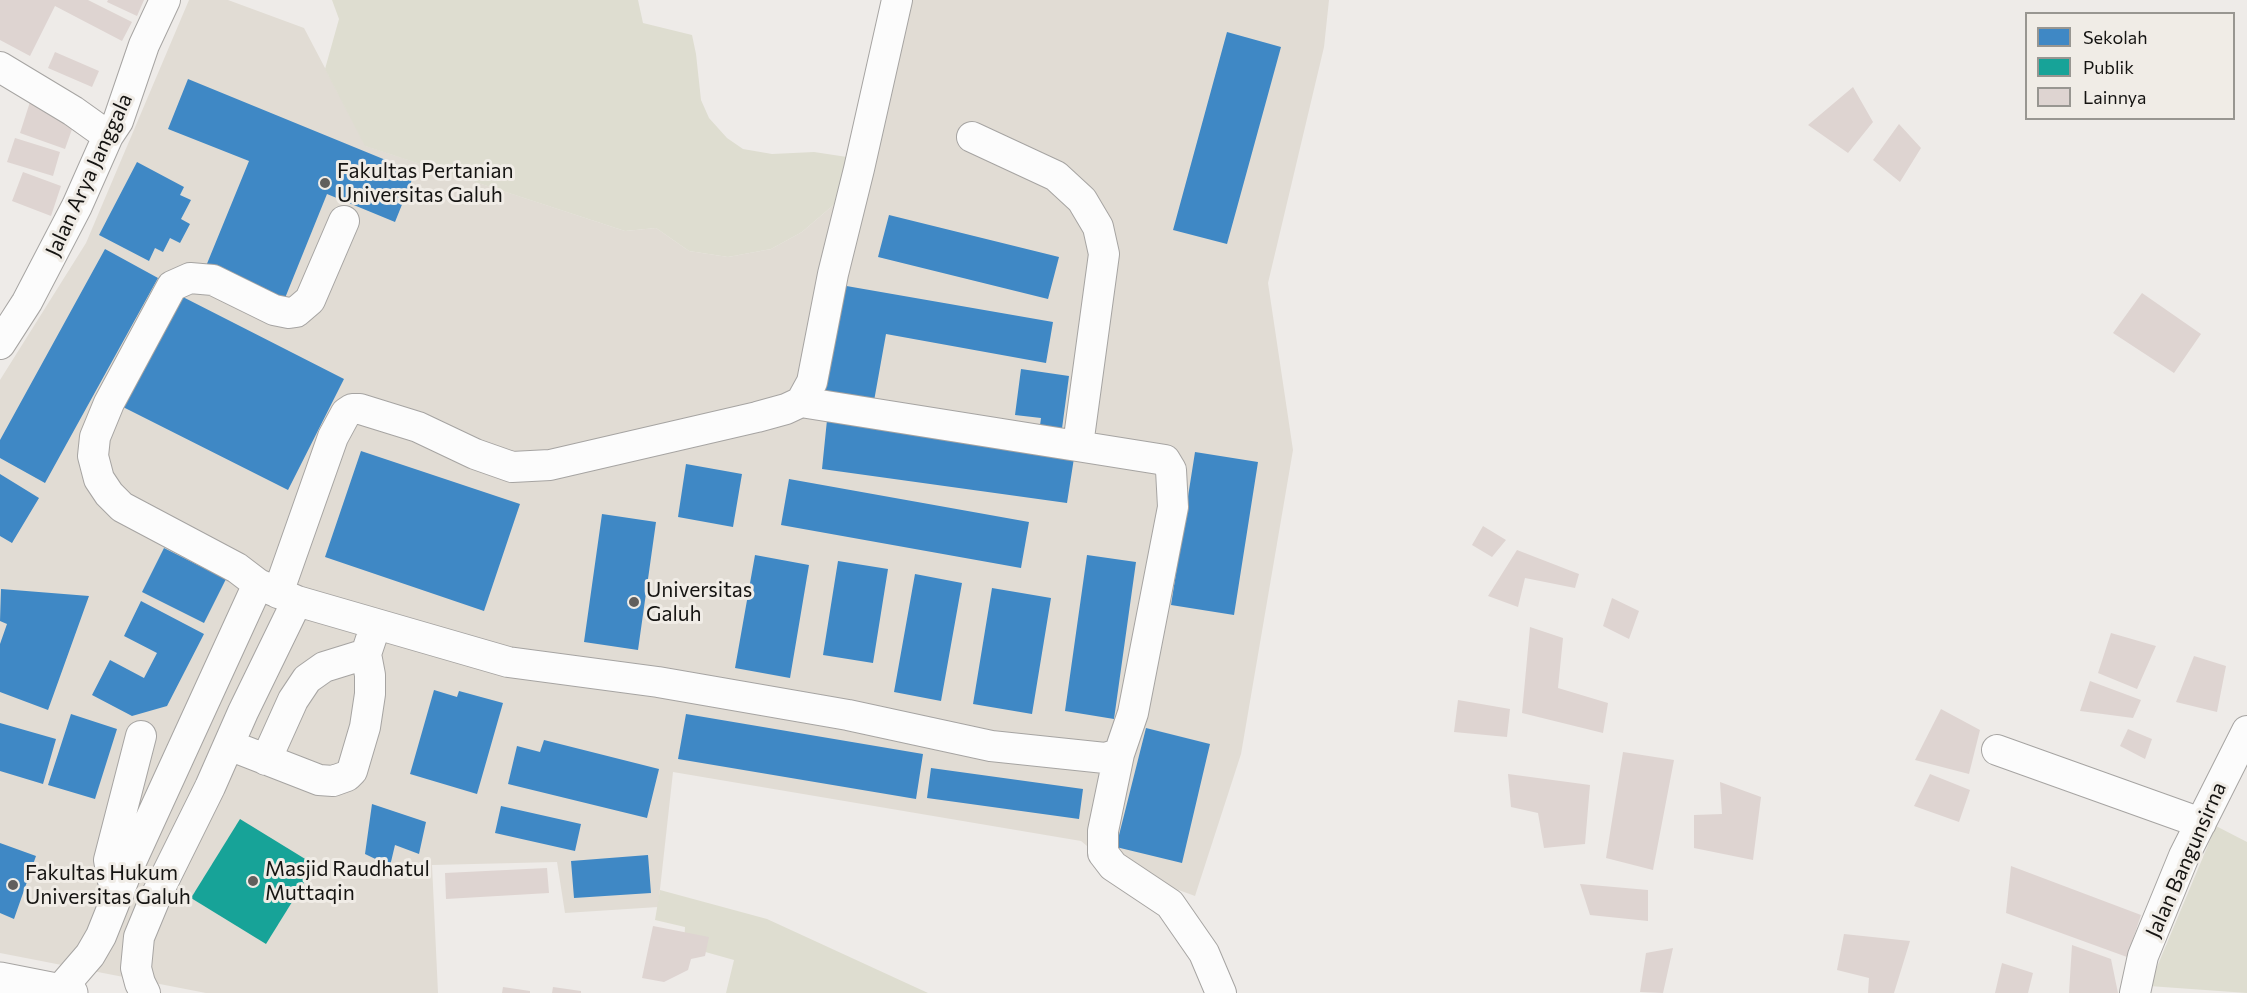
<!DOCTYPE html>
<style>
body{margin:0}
#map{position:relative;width:2247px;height:993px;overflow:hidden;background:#eeebe8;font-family:Commissioner,sans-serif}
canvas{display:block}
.legend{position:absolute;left:2025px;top:12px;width:210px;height:108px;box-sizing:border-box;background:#f0ece6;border:2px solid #989691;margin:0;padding:8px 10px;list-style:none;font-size:18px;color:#151412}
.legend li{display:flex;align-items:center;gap:12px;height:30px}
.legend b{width:30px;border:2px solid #989691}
</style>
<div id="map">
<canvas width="2247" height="993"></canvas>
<ul class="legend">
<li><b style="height:16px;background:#3f88c5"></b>Sekolah</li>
<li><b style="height:16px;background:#17a398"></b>Publik</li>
<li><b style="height:16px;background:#ded4d1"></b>Lainnya</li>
</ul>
</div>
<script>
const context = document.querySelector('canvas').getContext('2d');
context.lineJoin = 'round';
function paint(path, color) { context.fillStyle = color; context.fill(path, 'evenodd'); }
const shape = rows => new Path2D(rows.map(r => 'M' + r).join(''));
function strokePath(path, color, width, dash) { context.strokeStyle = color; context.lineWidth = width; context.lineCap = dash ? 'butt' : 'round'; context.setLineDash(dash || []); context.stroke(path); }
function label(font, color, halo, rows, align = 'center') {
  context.font = font + ' Commissioner,sans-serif'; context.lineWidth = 6; context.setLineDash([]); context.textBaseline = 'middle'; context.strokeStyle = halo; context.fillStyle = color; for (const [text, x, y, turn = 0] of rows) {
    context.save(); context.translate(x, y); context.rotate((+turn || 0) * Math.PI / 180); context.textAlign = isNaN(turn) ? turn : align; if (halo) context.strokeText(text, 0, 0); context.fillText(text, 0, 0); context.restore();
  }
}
paint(shape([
 [189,0,228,0,304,28,366,146,625,231,656,228,689,251,728,257,771,249,802,232,837,202,882,0,1329,0,1324,47,1268,283,1293,450,1241,754,1195,896,1110,865,1081,841,673,772,658,907,565,913,557,862,432,865,438,993,206,993,0,953,0,380,86,243]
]), '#e1dcd4');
paint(shape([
 [332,0,638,0,643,23,692,35,696,54,701,100,709,118,727,138,743,149,772,154,814,152,847,157,837,202,802,232,771,249,728,257,689,251,656,228,625,231,365,146,325,69,339,19],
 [2216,826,2247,842,2247,993,2149,986],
 [660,890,767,919,928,993,726,993,734,960,684,946,685,927,655,920]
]), '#deddd0');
paint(shape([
 [1227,32,1281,47,1227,244,1173,230],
 [188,79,415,172,395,222,327,194,283,303,204,271,249,161,168,129],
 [137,162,184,187,180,195,191,200,181,219,190,224,180,243,170,238,163,252,155,248,149,261,99,235],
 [889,215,1059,257,1048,299,878,257],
 [105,249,158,278,45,483,0,458,0,440],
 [835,284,1053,322,1046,363,886,334,874,401,817,391],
 [179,295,344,379,288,490,123,407],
 [1021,369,1069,376,1061,436,1039,433,1041,418,1015,415],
 [827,420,1074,458,1067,503,822,469],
 [361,451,520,504,484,611,325,557],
 [1195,452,1258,462,1234,615,1171,605],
 [686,464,742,474,733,527,678,517],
 [0,474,39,498,12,543,0,536],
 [789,479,1029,522,1021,568,781,525],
 [602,514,656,522,638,650,584,642],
 [164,548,226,579,204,623,142,592],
 [755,555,809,565,790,678,735,668],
 [1087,555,1136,562,1114,719,1065,711],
 [838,561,888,569,873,663,823,655],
 [915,574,962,583,941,701,894,692],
 [992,588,1051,598,1032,714,973,704],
 [1,589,89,596,48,710,0,692,0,644,7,624,0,621],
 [141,601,204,634,167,706,132,716,92,695,110,660,144,678,157,653,124,636],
 [434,690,457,697,459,691,503,703,477,794,410,774],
 [71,714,117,729,95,799,48,785],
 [686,714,923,754,916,799,678,759],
 [0,723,56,739,43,784,0,771],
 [1146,728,1210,744,1182,863,1116,847],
 [544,740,659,769,647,818,508,784,517,746,540,752],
 [931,768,1083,789,1079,819,927,798],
 [372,804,426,822,419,854,395,845,390,866,365,854],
 [501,806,581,824,575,851,495,833],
 [0,843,36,856,14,919,0,913],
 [648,855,651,893,574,898,571,861]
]), '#3f88c5');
paint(shape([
 [240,819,315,865,266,944,191,898]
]), '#17a398');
paint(shape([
 [0,0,88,0,132,22,122,41,55,6,30,56,0,40],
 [108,0,144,0,137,16,107,2],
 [55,52,99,71,92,87,48,68],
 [1853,87,1873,122,1848,153,1808,125],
 [30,102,76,118,65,149,20,133],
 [1899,124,1921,148,1900,182,1873,160],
 [15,138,60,152,53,176,7,162],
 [23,172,61,186,51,216,12,201],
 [2142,293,2201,334,2174,373,2113,333],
 [1483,526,1506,540,1492,557,1472,545],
 [1517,550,1579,574,1575,588,1525,578,1518,607,1488,596],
 [1612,598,1639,611,1629,639,1603,626],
 [1530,627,1563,638,1558,688,1608,703,1603,733,1522,713],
 [2111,633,2156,646,2137,689,2098,673],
 [2194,656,2226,666,2217,712,2176,702],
 [2090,681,2141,700,2133,718,2080,711],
 [1458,700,1510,709,1507,737,1454,732],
 [1941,709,1980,730,1969,774,1915,760],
 [2128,729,2152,739,2145,759,2120,746],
 [1623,752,1674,760,1653,870,1606,858],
 [1508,774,1590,785,1585,844,1544,848,1538,813,1511,807],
 [1930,774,1970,790,1959,822,1914,806],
 [1720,782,1761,797,1753,860,1694,848,1694,815,1722,814],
 [2011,866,2141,915,2127,957,2006,913],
 [547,868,549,893,446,899,445,873],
 [1580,884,1648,890,1648,921,1590,915],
 [653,926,709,937,705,956,691,959,688,970,664,982,642,978],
 [1844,934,1910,941,1894,993,1868,993,1869,978,1837,970],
 [2072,945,2111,959,2118,993,2069,993],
 [1673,948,1663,993,1640,992,1646,953],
 [2002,963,2033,973,2028,993,1995,993],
 [503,987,530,991,530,993,502,993],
 [553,987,581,991,581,993,552,993]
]), '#ded4d1');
const minor = shape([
 [0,67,73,111,108,136],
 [972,137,1056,176,1082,200,1098,227,1104,254,1078,445],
 [344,221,310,300,296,312,289,313,274,310,213,280,190,278,172,286,109,403,95,437,93,456,99,479,109,494,122,507,237,568,258,584,297,601,508,662,658,682,848,715,991,746,1105,758,1119,754,1133,713,1173,507,1171,470,1165,460,801,402],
 [0,344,27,302,77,206,108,136,118,121,144,45,165,0],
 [278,593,333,437,346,413,352,409,360,409,418,427,475,454,512,467,550,465,757,417,786,409,801,402,812,382,833,274,859,169,897,0],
 [229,745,319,780,333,781,347,776,352,771,365,727,370,694,370,675,366,654,376,624],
 [1997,750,2201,823],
 [1119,754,1103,831,1103,853,1113,866,1170,904,1204,953,1221,993],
 [266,760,293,700,307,679,324,667,366,654],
 [119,893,113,881,109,860,141,736],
 [59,991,90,955,101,936,129,866,258,584],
 [145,993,140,983,136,968,139,937,156,896,210,787,243,712,297,601],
 [2135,993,2143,956,2184,856,2247,731]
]);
const highway = shape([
 [0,979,71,993]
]);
strokePath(minor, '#a6a4a2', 32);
strokePath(highway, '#a6a4a2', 35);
strokePath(minor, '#fcfcfc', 30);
strokePath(highway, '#fcfcfc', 33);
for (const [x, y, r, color] of [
 [325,183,6,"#615f5d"],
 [634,602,6,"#615f5d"],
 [253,881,6,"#615f5d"],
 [13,885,6,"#615f5d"]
]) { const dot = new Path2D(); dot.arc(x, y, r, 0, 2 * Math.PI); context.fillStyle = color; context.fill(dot); strokePath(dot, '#f0ece6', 2); }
label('21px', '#151412', '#f0ece6', [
 ["Fakultas Pertanian",337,171],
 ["Universitas Galuh",337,195],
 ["Universitas",646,590],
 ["Galuh",646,614],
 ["Masjid Raudhatul",265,869],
 ["Muttaqin",265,893],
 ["Fakultas Hukum",25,873],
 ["Universitas Galuh",25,897]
], 'left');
label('21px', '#151412', '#f0ece6', [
 ["Jalan Arya Janggala",89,175,-65],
 ["Jalan Bangunsirna",2186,860,-66]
]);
</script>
